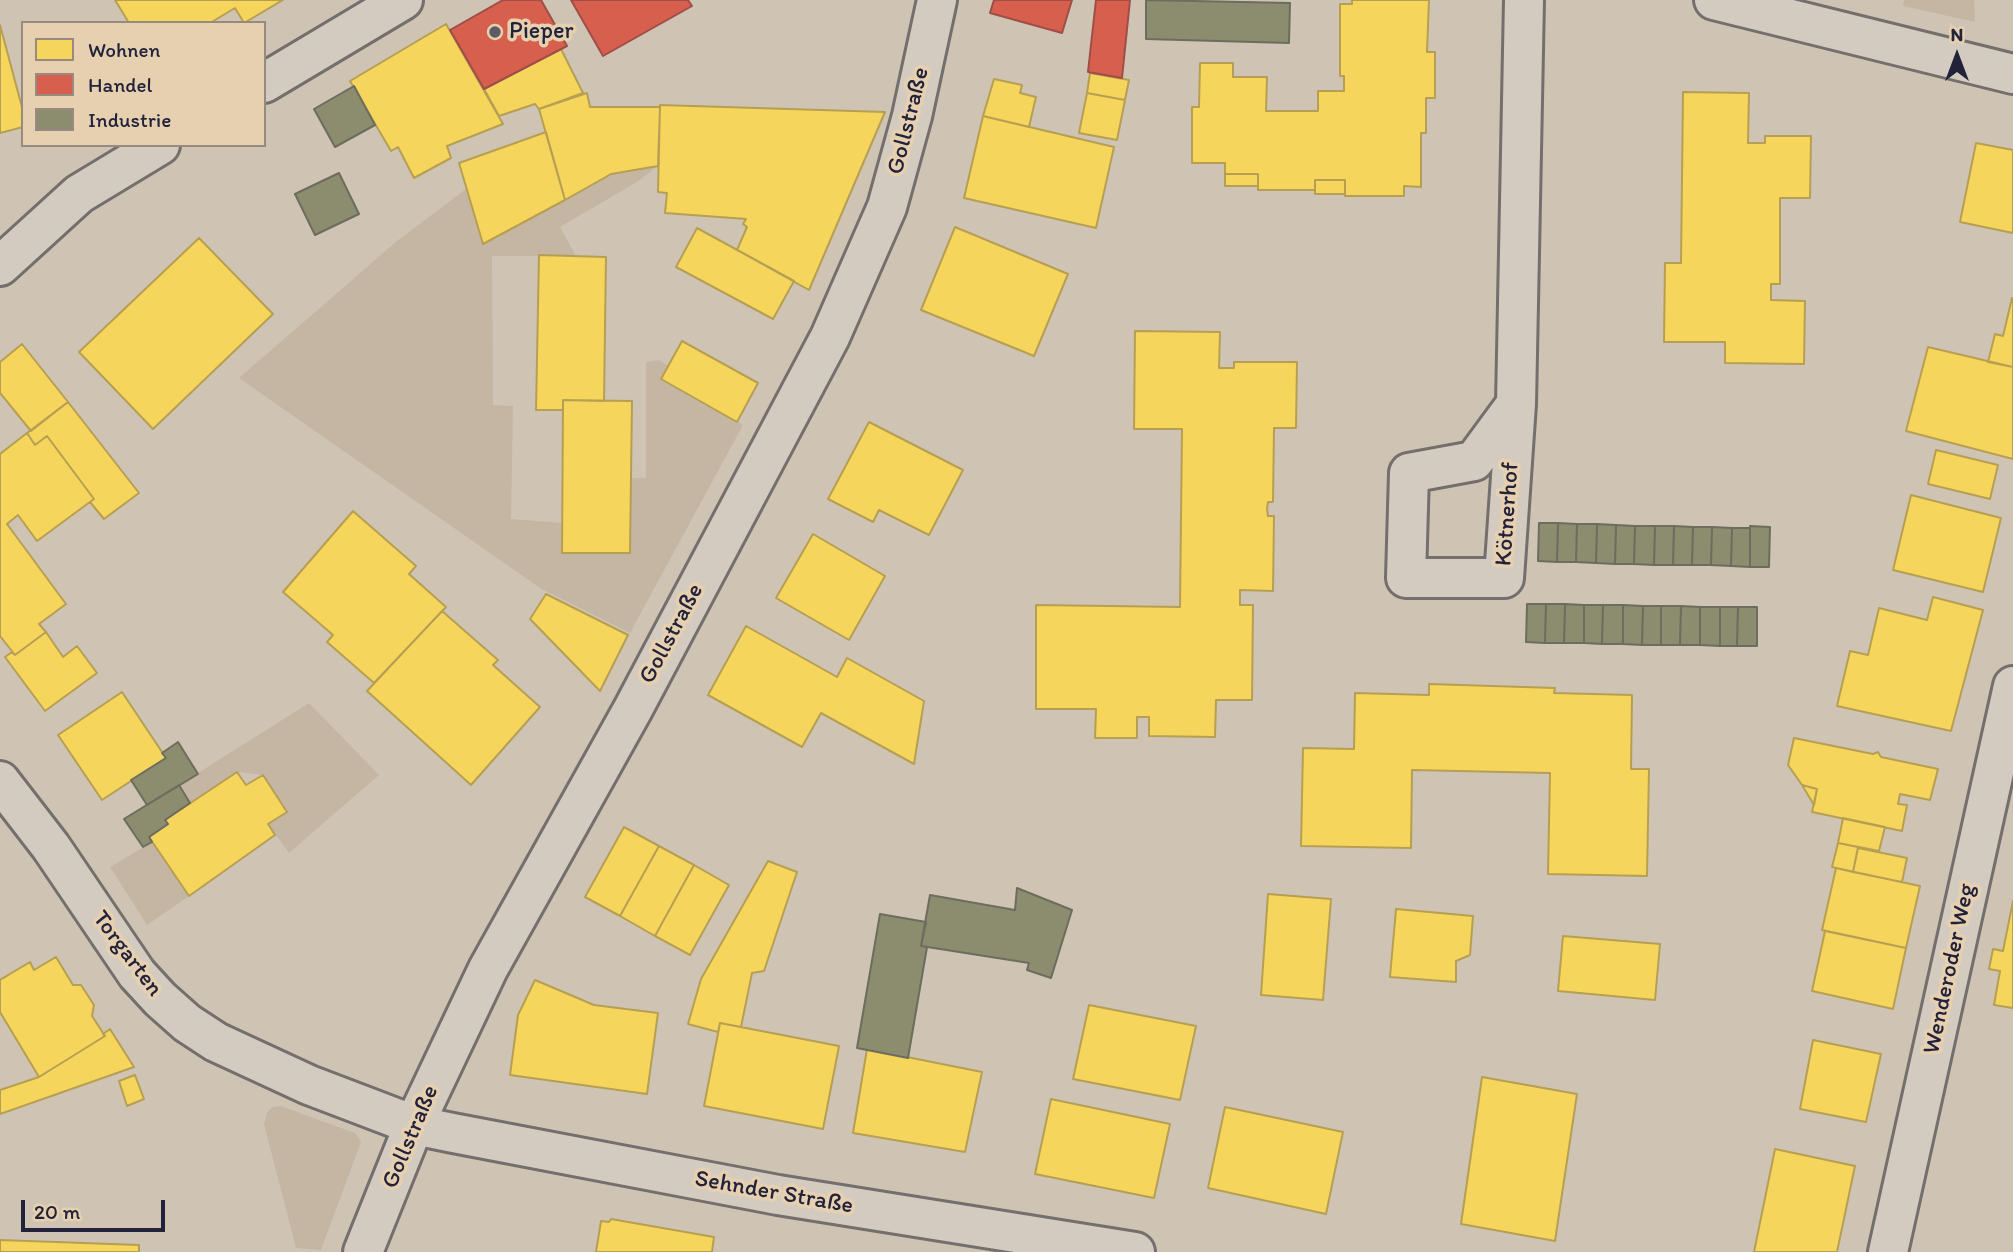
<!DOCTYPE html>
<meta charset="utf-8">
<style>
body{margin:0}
#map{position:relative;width:2013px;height:1252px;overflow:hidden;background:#cfc4b3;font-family:Itim,sans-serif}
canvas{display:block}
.legend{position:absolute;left:21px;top:21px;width:245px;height:126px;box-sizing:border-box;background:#e6d0af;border:2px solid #988a81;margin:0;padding:9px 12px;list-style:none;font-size:21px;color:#22223b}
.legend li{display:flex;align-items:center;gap:14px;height:35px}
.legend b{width:35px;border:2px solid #988a81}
.north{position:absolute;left:1922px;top:21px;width:70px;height:70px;-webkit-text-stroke:5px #e6d0af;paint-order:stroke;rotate:0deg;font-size:19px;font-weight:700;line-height:28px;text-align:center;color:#22223b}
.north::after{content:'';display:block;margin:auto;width:24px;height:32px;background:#22223b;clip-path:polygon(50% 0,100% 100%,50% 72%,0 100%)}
.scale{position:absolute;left:21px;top:1200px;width:144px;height:32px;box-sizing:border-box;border:4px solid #22223b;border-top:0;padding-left:9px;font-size:21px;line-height:24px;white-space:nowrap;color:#22223b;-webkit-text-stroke:5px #e6d0af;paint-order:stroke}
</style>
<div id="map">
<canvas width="2013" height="1252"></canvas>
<ul class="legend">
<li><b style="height:19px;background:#f6d55c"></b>Wohnen</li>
<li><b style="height:19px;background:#d6604d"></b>Handel</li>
<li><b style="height:19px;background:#8c8c6e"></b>Industrie</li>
</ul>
<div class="north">N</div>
<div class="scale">20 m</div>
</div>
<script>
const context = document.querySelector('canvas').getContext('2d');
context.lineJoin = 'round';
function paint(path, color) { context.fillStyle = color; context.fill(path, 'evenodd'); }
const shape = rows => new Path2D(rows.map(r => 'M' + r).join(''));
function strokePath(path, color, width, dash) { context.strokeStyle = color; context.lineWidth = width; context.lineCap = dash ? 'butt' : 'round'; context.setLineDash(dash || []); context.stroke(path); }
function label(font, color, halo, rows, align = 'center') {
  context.font = font + ' Itim,sans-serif'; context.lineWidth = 7; context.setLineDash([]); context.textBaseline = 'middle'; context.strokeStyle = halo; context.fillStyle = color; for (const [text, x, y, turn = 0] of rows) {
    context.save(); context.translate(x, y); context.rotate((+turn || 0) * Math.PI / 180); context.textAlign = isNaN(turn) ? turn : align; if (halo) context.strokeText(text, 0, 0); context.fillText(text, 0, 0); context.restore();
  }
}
paint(shape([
 [1904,0,1974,0,1975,22,1903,6],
 [658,166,637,182,560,227,576,256,492,256,493,405,513,406,511,519,562,523,563,553,630,553,631,478,646,478,646,362,659,360,668,366,661,380,743,425,630,633,540,588,239,378,397,241,466,189,483,244,611,174],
 [309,703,379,775,289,853,268,824,285,810,263,775,237,772,190,803,179,785],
 [152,842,189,896,147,925,110,867],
 [281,1106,355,1133,361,1142,321,1250,296,1248,264,1124,267,1113,272,1107]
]), '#c4b6a3');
const homes = shape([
 [115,0,283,0,244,23,235,8,210,23,129,23,115,0],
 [1352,0,1429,0,1427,52,1435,52,1435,98,1426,98,1426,133,1421,133,1421,187,1404,186,1404,196,1345,196,1345,180,1315,180,1315,190,1258,190,1258,174,1225,174,1225,163,1192,163,1192,107,1199,107,1200,63,1233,63,1233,77,1267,77,1266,111,1318,111,1318,91,1344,91,1344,76,1340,76,1340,4,1352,4,1352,0],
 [446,24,503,124,447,146,451,158,414,178,398,147,391,151,350,81,446,24],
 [0,25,23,111,23,127,0,133,0,25],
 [561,49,583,93,539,109,535,104,499,116,484,89,561,49],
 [1090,73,1129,80,1125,100,1087,93,1090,73],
 [994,79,1022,85,1020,93,1036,97,1029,127,983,116,994,79],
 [1683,92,1749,93,1748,143,1765,143,1765,136,1811,136,1810,198,1780,198,1780,284,1771,284,1771,300,1805,301,1804,364,1725,363,1725,342,1664,342,1665,263,1681,263,1683,92],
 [587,93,590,107,660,107,658,166,611,174,565,200,539,109,587,93],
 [1087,93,1125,100,1117,140,1079,133,1087,93],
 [660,105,885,112,809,290,737,250,747,227,743,224,746,219,665,213,667,193,658,192,660,105],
 [983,116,1114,147,1096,228,964,198,983,116],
 [546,132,565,200,483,244,459,163,546,132],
 [1976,143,2013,150,2013,233,1960,222,1976,143],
 [1225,174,1258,174,1258,186,1225,186,1225,174],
 [1315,180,1345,180,1345,194,1315,194,1315,180],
 [955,227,1068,274,1034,356,921,310,955,227],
 [697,228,794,281,773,319,676,267,697,228],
 [199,238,273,314,153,429,79,352,199,238],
 [539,255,606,257,604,401,563,400,563,410,536,410,539,255],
 [2012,298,2013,298,2013,367,1988,362,1995,334,2003,336,2012,298],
 [1135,331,1220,332,1219,368,1234,368,1234,362,1297,362,1296,428,1274,428,1273,502,1268,502,1267,509,1268,516,1274,516,1273,591,1240,590,1240,605,1253,605,1252,700,1216,700,1215,737,1149,736,1149,717,1137,717,1137,738,1095,738,1096,709,1036,709,1036,605,1180,607,1182,429,1134,429,1135,331],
 [682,341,758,383,737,422,661,379,682,341],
 [22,344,68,402,31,431,0,393,0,362,22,344],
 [1928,347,2013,367,2013,459,1906,431,1928,347],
 [563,400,632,401,630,553,562,553,563,400],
 [68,402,139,493,104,519,90,502,94,499,47,436,35,445,27,433,68,402],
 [869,422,963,470,929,535,879,510,873,522,828,499,869,422],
 [27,433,35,445,47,436,94,499,37,541,18,515,7,524,66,604,39,624,46,632,15,655,0,636,0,454,27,433],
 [1936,450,1998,465,1990,499,1928,484,1936,450],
 [1911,495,2001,518,1983,592,1893,570,1911,495],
 [353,511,416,566,409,574,446,607,374,683,327,642,333,635,283,592,353,511],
 [813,534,885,576,849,640,776,598,813,534],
 [546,594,628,635,600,691,530,619,546,594],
 [1933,597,1983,610,1951,731,1837,706,1850,651,1868,655,1879,608,1927,620,1933,597],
 [442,611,498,660,493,665,540,707,471,785,367,691,442,611],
 [746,626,837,677,847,658,924,701,914,764,821,713,802,747,708,695,746,626],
 [46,632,63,657,77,646,97,673,45,711,5,657,12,652,15,655,46,632],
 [1429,684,1555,688,1554,693,1632,695,1631,769,1649,769,1647,876,1548,874,1550,773,1412,770,1411,848,1301,846,1303,748,1354,749,1355,693,1429,695,1429,684],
 [122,692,166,758,102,800,58,735,122,692],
 [1794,738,1873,754,1878,752,1881,757,1938,769,1930,800,1900,794,1898,804,1907,805,1902,831,1812,812,1817,789,1802,785,1788,765,1794,738],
 [237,772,246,785,263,775,287,812,268,824,275,835,189,896,149,837,168,824,165,820,237,772],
 [1802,785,1817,789,1814,805,1802,785],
 [1843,818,1885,827,1879,851,1838,843,1843,818],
 [624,827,659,846,620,916,585,897,624,827],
 [1838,843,1858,847,1853,872,1832,867,1838,843],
 [659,846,694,865,655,936,620,916,659,846],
 [1858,848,1907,858,1902,882,1853,872,1858,848],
 [768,861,797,872,764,971,752,973,741,1027,720,1023,718,1032,688,1024,701,979,768,861],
 [694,865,729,885,690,955,655,936,694,865],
 [1836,868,1920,886,1906,948,1822,930,1836,868],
 [1268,894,1331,899,1323,1000,1261,995,1268,894],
 [2013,901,2013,1008,1994,1005,2000,971,1989,969,1993,949,2003,951,2013,901],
 [1396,909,1473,916,1470,955,1456,961,1456,982,1390,977,1396,909],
 [1825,931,1906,948,1893,1009,1812,991,1825,931],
 [1563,936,1660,944,1655,1000,1558,991,1563,936],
 [56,957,73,985,81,985,94,1005,92,1016,105,1036,39,1077,0,1012,0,980,30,962,34,970,56,957],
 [535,980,594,1005,658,1013,647,1094,510,1075,518,1015,535,980],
 [1089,1005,1196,1026,1180,1100,1073,1079,1089,1005],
 [720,1023,839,1046,823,1129,704,1106,720,1023],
 [110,1029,134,1067,0,1114,0,1090,39,1077,105,1036,103,1034,110,1029],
 [1813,1040,1881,1054,1866,1122,1800,1109,1813,1040],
 [867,1049,982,1072,965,1152,853,1133,867,1049],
 [135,1075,144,1099,127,1106,119,1081,135,1075],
 [1482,1077,1577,1094,1555,1241,1461,1224,1482,1077],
 [1051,1099,1170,1124,1154,1198,1035,1174,1051,1099],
 [1225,1107,1343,1132,1326,1214,1208,1188,1225,1107],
 [1775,1149,1855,1166,1837,1252,1754,1252,1775,1149],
 [611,1219,714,1237,712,1252,596,1252,601,1221,609,1222,611,1219],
 [0,1240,139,1245,139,1252,0,1252,0,1240]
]);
paint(homes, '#f6d55c');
strokePath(homes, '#b69f52', 2);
const shops = shape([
 [503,0,541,0,567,46,484,89,450,30,503,0],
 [571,0,688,0,692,6,603,56,571,0],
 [994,0,1072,0,1062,33,990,13,994,0],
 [1096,0,1130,0,1122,78,1088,72,1096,0]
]);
paint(shops, '#d6604d');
strokePath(shops, '#a04d48', 2);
const industry = shape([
 [1146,0,1290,3,1289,43,1146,39,1146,0],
 [354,86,375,125,335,147,314,109,354,86],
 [339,173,359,214,315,235,295,194,339,173],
 [1539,523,1558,523,1557,562,1538,561,1539,523],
 [1558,523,1577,524,1576,562,1557,562,1558,523],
 [1577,524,1597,524,1596,563,1576,562,1577,524],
 [1597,524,1616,525,1615,564,1596,563,1597,524],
 [1616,525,1635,526,1634,564,1615,564,1616,525],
 [1635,526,1655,526,1654,565,1634,564,1635,526],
 [1655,526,1674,526,1673,565,1654,565,1655,526],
 [1674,526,1693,527,1692,565,1673,565,1674,526],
 [1750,526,1770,527,1769,567,1750,567,1750,526],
 [1693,527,1712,527,1711,565,1692,565,1693,527],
 [1712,527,1732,528,1731,566,1711,565,1712,527],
 [1732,528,1750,528,1750,567,1731,566,1732,528],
 [1527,604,1546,604,1545,643,1526,642,1527,604],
 [1546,604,1565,604,1564,643,1545,643,1546,604],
 [1565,604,1584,605,1584,643,1564,643,1565,604],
 [1584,605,1603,605,1602,644,1584,643,1584,605],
 [1603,605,1623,605,1623,644,1602,644,1603,605],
 [1623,605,1643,606,1642,645,1623,644,1623,605],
 [1643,606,1661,606,1661,645,1642,645,1643,606],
 [1661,606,1681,606,1680,645,1661,645,1661,606],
 [1681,606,1700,607,1700,645,1680,645,1681,606],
 [1700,607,1720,607,1720,646,1700,645,1700,607],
 [1720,607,1738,607,1737,646,1720,646,1720,607],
 [1738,607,1757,607,1757,646,1737,646,1738,607],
 [178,742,198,774,147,805,131,780,166,758,162,753,178,742],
 [179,785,190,803,165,820,168,824,149,837,152,842,143,847,124,819,179,785],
 [1017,888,1072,910,1051,978,1027,970,1029,963,921,946,930,895,1015,910,1017,888],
 [880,914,926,922,921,946,927,947,908,1058,857,1048,880,914]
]);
paint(industry, '#8c8c6e');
strokePath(industry, '#6c6c5f', 2);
const minor = shape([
 [1714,0,2013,74],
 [264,83,403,0],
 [0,266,79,194,160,145],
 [1516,404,1474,461,1409,473,1406,578,1504,578,1516,404,1524,0],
 [0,781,51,847,137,974,160,999,187,1023,216,1042,309,1085,414,1125,453,1133,778,1195,1135,1252],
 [363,1252,414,1125,488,969,633,709,830,337,887,207,912,116,937,0],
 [1888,1252,2013,686]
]);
strokePath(minor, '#746f6d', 44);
strokePath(minor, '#d3cbbf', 38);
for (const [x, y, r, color] of [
 [495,32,7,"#5f5b65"]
]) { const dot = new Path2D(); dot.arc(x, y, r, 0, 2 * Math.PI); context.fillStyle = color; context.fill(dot); strokePath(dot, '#e6d0af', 2.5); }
label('24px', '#22223b', '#e6d0af', [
 ["Pieper",509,32]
], 'left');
label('24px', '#22223b', '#e6d0af', [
 ["Gollstraße",909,121,-76],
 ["Kötnerhof",1508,514,-86],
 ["Gollstraße",672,634,-62],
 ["Torgarten",127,954,53],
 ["Wenderoder Weg",1950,969,-78],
 ["Gollstraße",411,1137,-67],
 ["Sehnder Straße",774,1193,10]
]);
</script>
